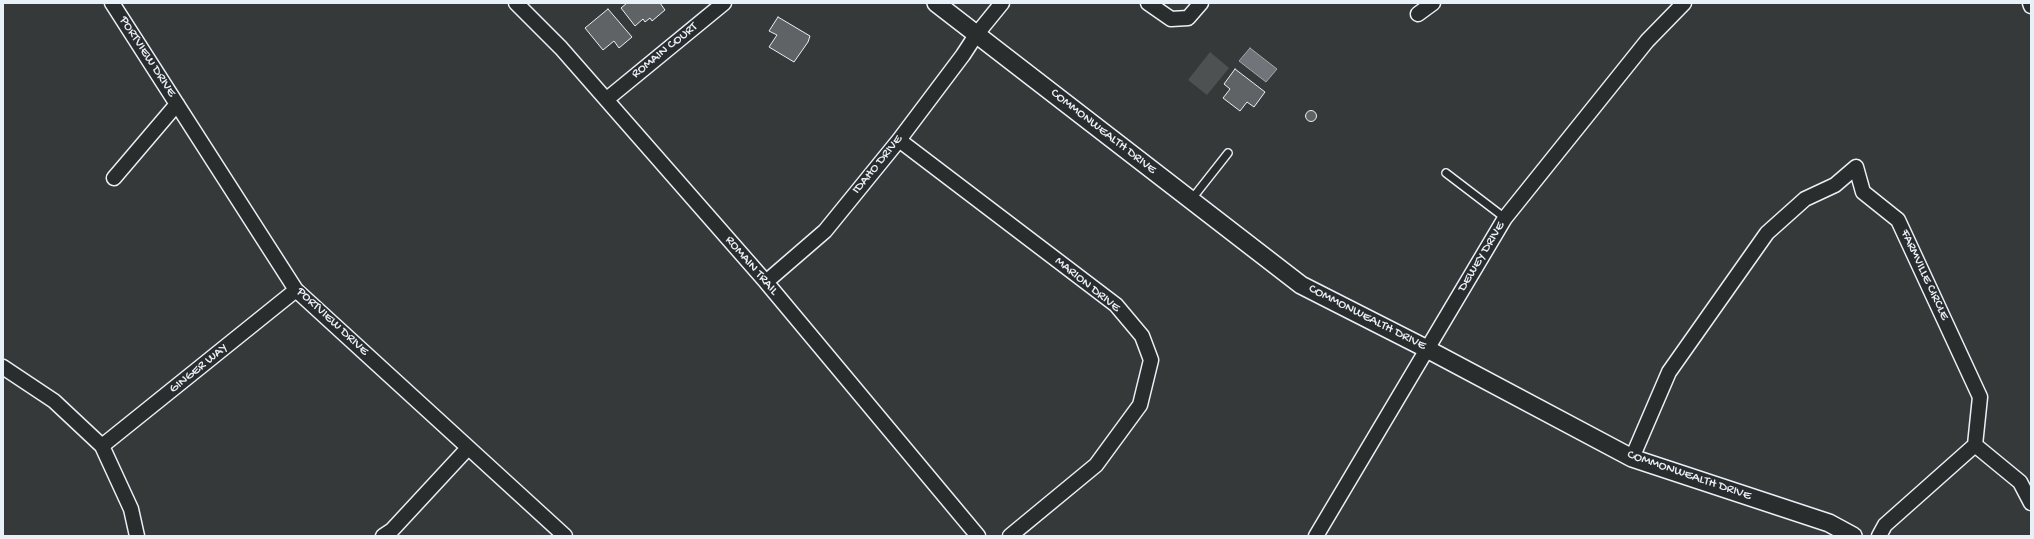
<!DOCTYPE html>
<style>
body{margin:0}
#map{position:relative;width:2034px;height:539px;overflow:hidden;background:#35393a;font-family:"Gochi Hand",sans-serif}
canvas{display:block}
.frame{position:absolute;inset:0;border:4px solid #e8f1f8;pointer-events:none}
</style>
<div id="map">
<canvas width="2034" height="539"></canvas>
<div class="frame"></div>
</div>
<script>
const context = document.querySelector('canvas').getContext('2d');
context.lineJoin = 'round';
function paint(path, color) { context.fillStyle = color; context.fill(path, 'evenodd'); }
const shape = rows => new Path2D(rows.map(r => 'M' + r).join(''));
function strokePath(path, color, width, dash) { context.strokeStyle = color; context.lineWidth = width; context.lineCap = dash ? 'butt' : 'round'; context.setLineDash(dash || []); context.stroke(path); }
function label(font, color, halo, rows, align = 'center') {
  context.font = font + ' "Gochi Hand",sans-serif'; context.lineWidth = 3; context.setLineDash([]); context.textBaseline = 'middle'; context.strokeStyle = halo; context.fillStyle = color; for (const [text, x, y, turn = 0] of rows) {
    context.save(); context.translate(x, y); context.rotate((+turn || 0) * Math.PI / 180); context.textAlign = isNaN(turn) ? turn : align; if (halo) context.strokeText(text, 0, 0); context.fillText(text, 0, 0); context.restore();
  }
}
paint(shape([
 [1210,52,1229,68,1207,95,1188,80]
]), '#4d5152');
const water = shape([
 [1250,48,1277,69,1266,82,1239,61,1250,48]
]);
paint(water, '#707579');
strokePath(water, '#a0a7ac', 1);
const building = shape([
 [627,3,660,3,665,10,652,21,650,18,645,22,643,19,635,26,621,8,627,3],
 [608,9,632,37,619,48,614,41,603,50,585,28,608,9],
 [778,17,810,36,808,42,794,62,769,47,777,35,769,31,778,17],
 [1235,69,1265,92,1254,107,1247,102,1240,111,1223,98,1230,89,1224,84,1235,69],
 '1305.5 116a5.5 5.5 0 1 1 11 0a5.5 5.5 0 1 1-11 0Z'
]);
paint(building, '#5f6365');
strokePath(building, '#e8f1f8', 1);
const service = shape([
 [1446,173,1505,218],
 [1191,200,1228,153]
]);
const minor = shape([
 [112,3,296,290,565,536],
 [516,3,561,48,766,282,978,536],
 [1148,3,1171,19,1188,18,1201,3],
 [2030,3,2031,6],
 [1418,14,1433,3],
 [607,99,724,3],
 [899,140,1116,305,1142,336,1151,360,1140,405,1096,465,1010,536],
 [114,178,177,104],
 [766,282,825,231,899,140,963,55,976,35,1002,3],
 [3,367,54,401,102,446,131,509,137,536],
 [1975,445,2020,482,2031,503],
 [102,446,296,290],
 [1632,458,1669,372,1767,233,1805,199,1835,185,1856,167,1863,192,1898,220,1980,397,1975,445,1885,525,1879,536],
 [383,536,392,530,468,448],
 [1316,536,1505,218,1647,41,1684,3]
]);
const tertiary = shape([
 [936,3,1301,285,1427,349,1632,458,1829,523,1853,536]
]);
strokePath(service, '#e8f1f8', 10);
strokePath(minor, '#e8f1f8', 17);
strokePath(tertiary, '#e8f1f8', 20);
strokePath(service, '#2a2d2e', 7);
strokePath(minor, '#2a2d2e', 14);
strokePath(tertiary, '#2a2d2e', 17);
label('13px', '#e8f1f8', '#2a2d2e', [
 ["ROMAIN COURT",665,51,-39],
 ["PORTVIEW DRIVE",147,57,57],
 ["COMMONWEALTH DRIVE",1103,132,38],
 ["IDAHO DRIVE",878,165,-51],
 ["DEWEY DRIVE",1482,257,-59],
 ["ROMAIN TRAIL",751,266,49],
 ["FARMVILLE CIRCLE",1924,275,65],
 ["MARION DRIVE",1087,285,39],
 ["COMMONWEALTH DRIVE",1367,318,27],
 ["PORTVIEW DRIVE",332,322,43],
 ["GINGER WAY",199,369,-39],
 ["COMMONWEALTH DRIVE",1689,476,19]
]);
</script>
